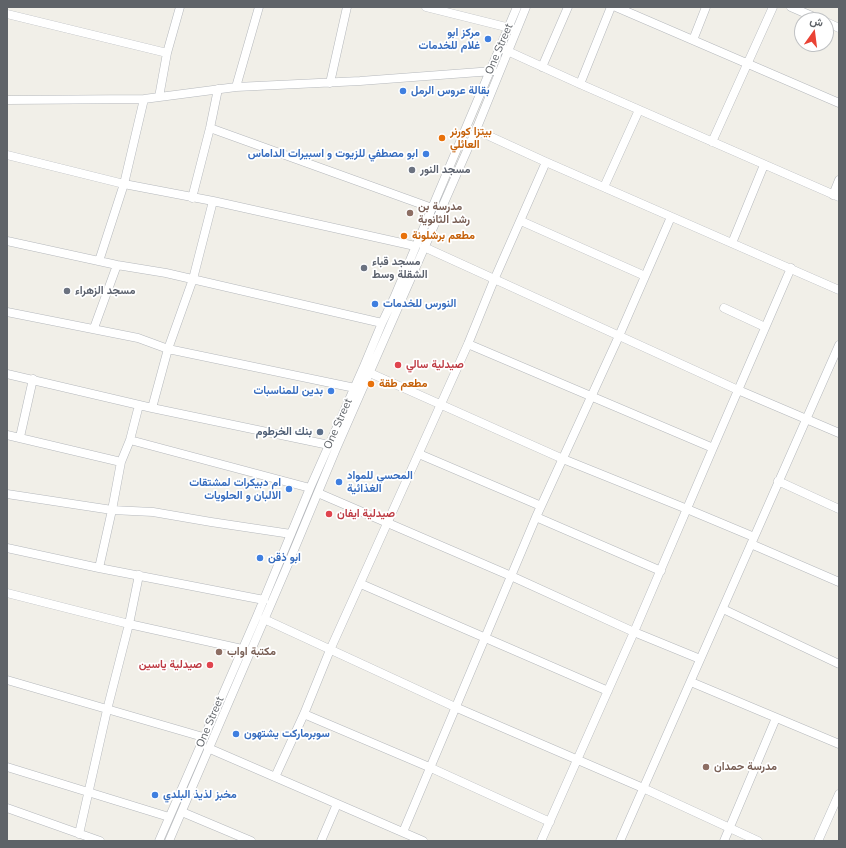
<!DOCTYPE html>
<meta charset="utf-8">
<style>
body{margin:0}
#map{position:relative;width:846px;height:848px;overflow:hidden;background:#f1efe8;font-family:Mulish,Vazirmatn,sans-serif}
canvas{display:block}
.frame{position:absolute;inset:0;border:8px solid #5f6368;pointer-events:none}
.north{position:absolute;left:794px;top:12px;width:40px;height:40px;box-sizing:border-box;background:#fff;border:1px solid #bfc1c3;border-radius:50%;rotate:14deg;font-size:11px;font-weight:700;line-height:16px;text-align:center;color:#5f6368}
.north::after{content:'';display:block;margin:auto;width:14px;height:18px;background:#ea4335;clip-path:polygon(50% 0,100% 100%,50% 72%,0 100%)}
</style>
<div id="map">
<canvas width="846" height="848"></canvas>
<div class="frame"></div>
<div class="north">ش</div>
</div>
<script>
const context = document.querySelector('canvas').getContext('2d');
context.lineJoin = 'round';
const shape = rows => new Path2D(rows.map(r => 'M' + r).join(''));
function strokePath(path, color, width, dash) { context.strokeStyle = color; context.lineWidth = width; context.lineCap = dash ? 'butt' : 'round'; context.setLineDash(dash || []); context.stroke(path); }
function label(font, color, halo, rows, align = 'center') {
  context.font = font + ' Mulish,Vazirmatn,sans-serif'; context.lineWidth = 3.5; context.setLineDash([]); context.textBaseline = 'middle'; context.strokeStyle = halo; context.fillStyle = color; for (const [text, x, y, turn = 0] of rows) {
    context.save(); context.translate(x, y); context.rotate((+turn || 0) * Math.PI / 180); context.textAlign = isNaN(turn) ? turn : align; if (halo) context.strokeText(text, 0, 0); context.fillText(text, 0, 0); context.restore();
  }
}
const minor = shape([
 [426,7,514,29],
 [616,7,839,103],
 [791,7,821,20],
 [7,14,167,53],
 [826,22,839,28],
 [693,40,706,7],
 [503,49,580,84,839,197],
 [542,67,568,7],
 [330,83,347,7],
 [580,84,611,7],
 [236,87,259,7],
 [159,97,167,53,180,7],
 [7,100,144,99,236,87,360,81,493,71],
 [210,128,432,208],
 [476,130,546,162,839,290],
 [712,142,773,7],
 [7,155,124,184,213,201,415,246],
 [604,187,639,110],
 [833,195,839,180],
 [192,198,210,128,218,89],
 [521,221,645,276],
 [7,241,117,265,166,273,382,323],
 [732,243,764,165],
 [424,247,738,390,839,433],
 [99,261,124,184,144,99],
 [724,308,765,327],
 [7,312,138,338,168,349,355,388],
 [94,328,117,265],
 [468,344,713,448],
 [370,373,563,459,687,509,754,537],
 [7,374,152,408,329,445],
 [152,408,168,349,193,279,213,201],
 [7,435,121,462],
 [20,437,33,379],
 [130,440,310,488],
 [419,454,541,506],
 [778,481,839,509],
 [318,493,511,576,634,632,700,659],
 [7,494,112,510,153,512,211,522,291,534],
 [536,517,661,571],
 [751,544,839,582],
 [7,548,99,568,264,600],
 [99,568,112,510,121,462,130,440,139,405],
 [361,584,608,691],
 [7,593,129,624,242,649],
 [723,609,839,664],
 [264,619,455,707,643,788,758,841],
 [7,680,203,737],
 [691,682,839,744],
 [304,714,429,767,550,822],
 [208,748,423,841],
 [7,767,169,817],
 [275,777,304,714,330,650,468,344,494,280,546,162],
 [7,808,100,841],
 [182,812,251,841],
 [403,832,536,517,619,336,671,217],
 [79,834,107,710,129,624,139,575],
 [159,841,257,616,310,488,364,366,382,323,394,298,517,7],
 [169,841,289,562,336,449,476,130,526,7],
 [321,841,337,804],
 [541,841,634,632,713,448,791,268],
 [620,841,839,345],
 [724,841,776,718],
 [818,841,839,794]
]);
strokePath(minor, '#b5b8bc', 9);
strokePath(minor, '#fff', 8);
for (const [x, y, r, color] of [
 [488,39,4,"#3f7fe0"],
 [403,91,4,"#3f7fe0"],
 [442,138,4,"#e8710a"],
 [426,154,4,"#3f7fe0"],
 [412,170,4,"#6b7280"],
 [410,213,4,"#8d6e63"],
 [404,236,4,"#e8710a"],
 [364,268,4,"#6b7280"],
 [67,291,4,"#6b7280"],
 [375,304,4,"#3f7fe0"],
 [398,365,4,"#e0444e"],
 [371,384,4,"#e8710a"],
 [331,391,4,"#3f7fe0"],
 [320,432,4,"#5c6f8a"],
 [339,482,4,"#3f7fe0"],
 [289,489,4,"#3f7fe0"],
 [329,514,4,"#e0444e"],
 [260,558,4,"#3f7fe0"],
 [219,652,4,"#8d6e63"],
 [210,665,4,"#e0444e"],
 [236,734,4,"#3f7fe0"],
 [706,767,4,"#8d6e63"],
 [155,795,4,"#3f7fe0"]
]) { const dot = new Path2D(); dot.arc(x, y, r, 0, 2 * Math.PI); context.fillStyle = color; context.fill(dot); strokePath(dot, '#fff', 1.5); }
label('bold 11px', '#366cbe', '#fff', [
 ["مركز ابو",480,33,"right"],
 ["غلام للخدمات",480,46,"right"],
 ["بقالة عروس الرمل",411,91],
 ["ابو مصطفي للزيوت و اسبيرات الداماس",418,154,"right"],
 ["النورس للخدمات",383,304],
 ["بدين للمناسبات",323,391,"right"],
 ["المحسي للمواد",347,476],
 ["الغذائية",347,489],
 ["ام دبيكرات لمشتقات",281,483,"right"],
 ["الالبان و الحلويات",281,496,"right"],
 ["ابو ذقن",268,558],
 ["سوبرماركت يشتهون",244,734],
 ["مخبز لذيذ البلدي",163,795]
], 'left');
label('11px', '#5f6368', '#fff', [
 ["One Street",499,49,-67],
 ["One Street",338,424,-66],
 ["One Street",210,722,-67]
]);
label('bold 11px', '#c56008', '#fff', [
 ["بيتزا كورنر",450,132],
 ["العائلي",450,145],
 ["مطعم برشلونة",412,236],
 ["مطعم طقة",379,384]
], 'left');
label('bold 11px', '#5b616d', '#fff', [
 ["مسجد النور",420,170],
 ["مسجد قباء",372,262],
 ["الشقلة وسط",372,275],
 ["مسجد الزهراء",75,291]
], 'left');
label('bold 11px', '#785e54', '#fff', [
 ["مدرسة بن",418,207],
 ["رشد الثانوية",418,220],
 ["مكتبة اواب",227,652],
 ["مدرسة حمدان",714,767]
], 'left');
label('bold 11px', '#be3a42', '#fff', [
 ["صيدلية سالي",406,365],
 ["صيدلية ايفان",337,514],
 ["صيدلية ياسين",202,665,"right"]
], 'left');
label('bold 11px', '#4e5e75', '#fff', [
 ["بنك الخرطوم",312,432]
], 'right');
</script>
